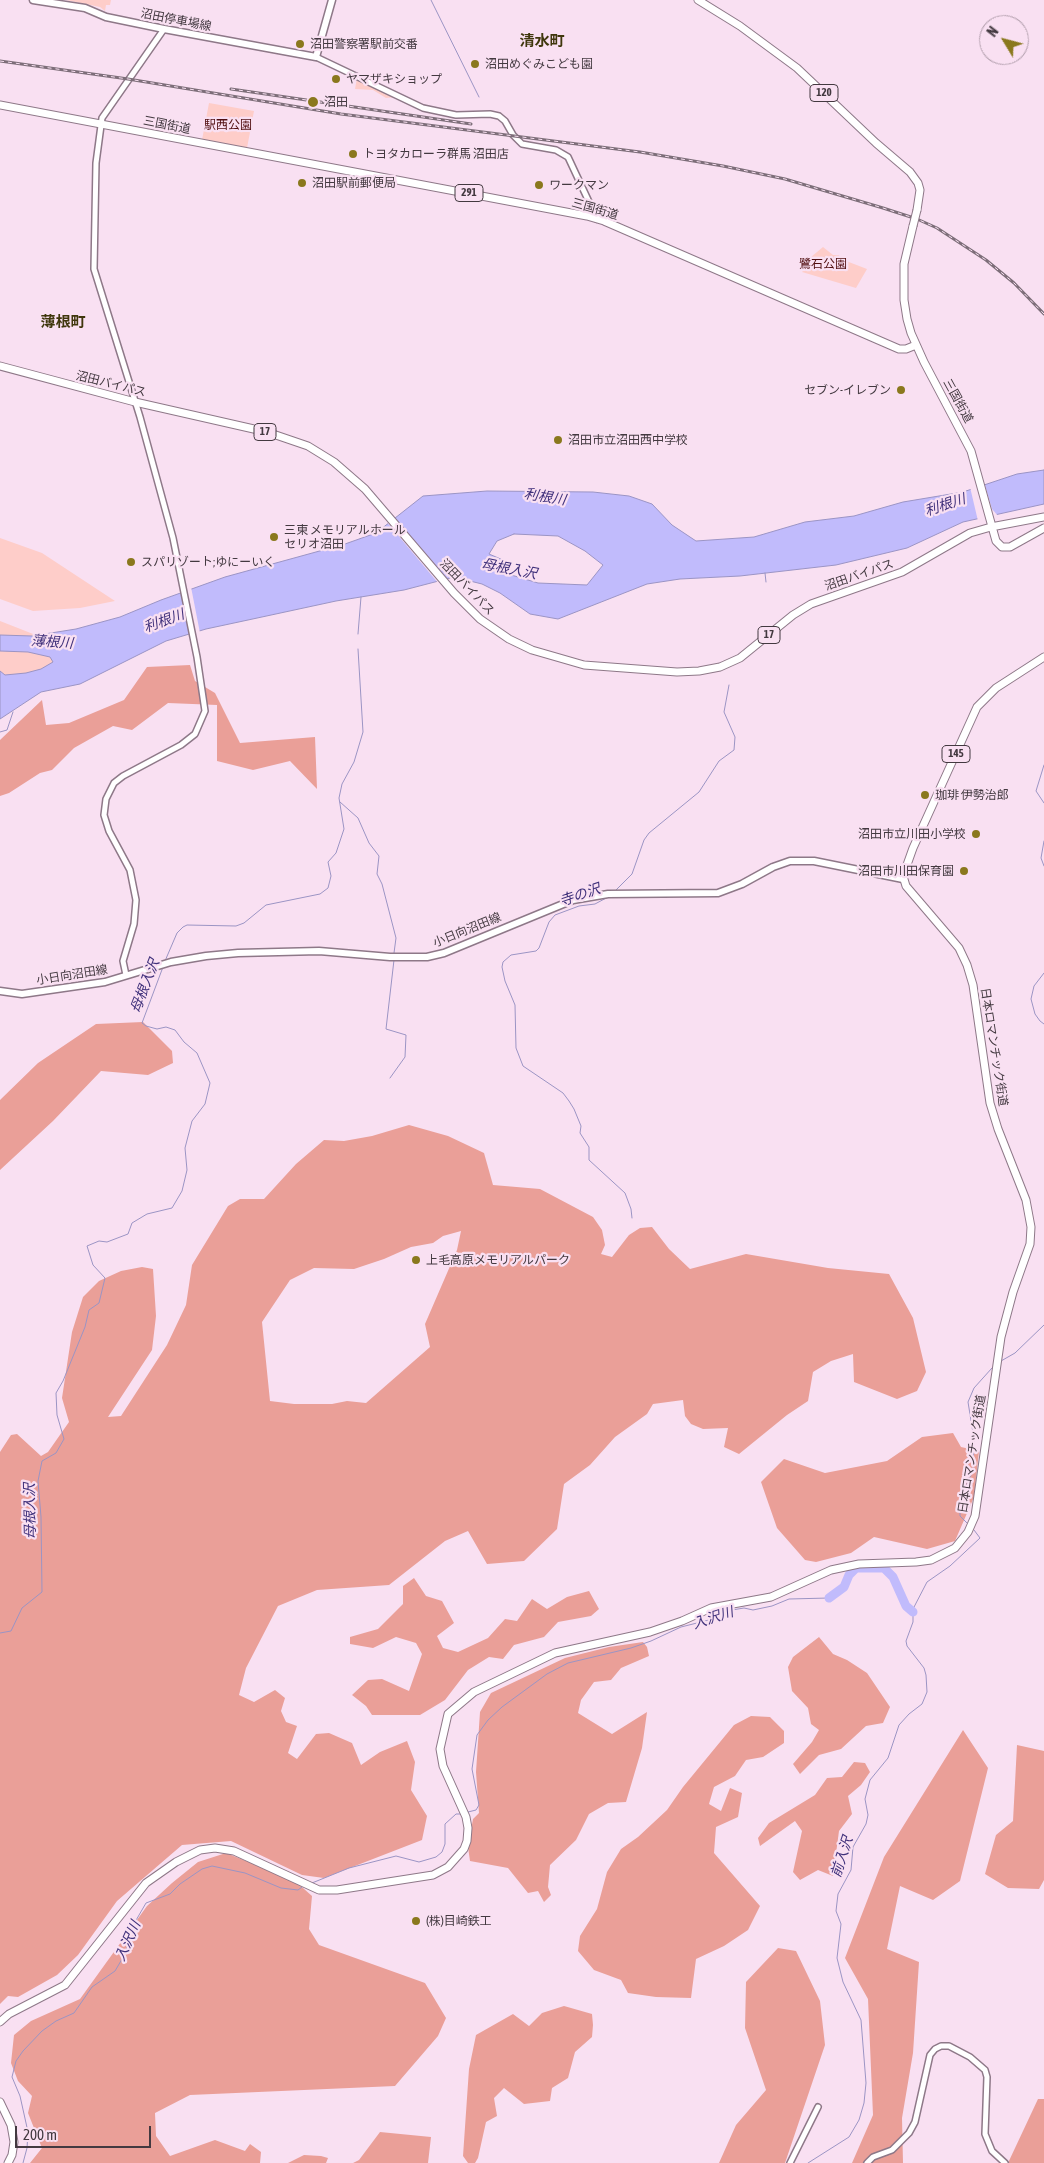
<!DOCTYPE html>
<meta charset="utf-8">
<style>
body{margin:0}
#map{position:relative;width:1044px;height:2163px;overflow:hidden;background:#f9e0f2;font-family:"Asap Condensed",sans-serif}
canvas{display:block}
.north{position:absolute;left:979px;top:15px;width:50px;height:50px;box-sizing:border-box;background:#f9e0f2;border:1px solid #b09dab;border-radius:50%;rotate:307deg;font-size:14px;font-weight:700;line-height:20px;text-align:center;color:#433940}
.north::after{content:'';display:block;margin:auto;width:18px;height:22px;background:#8a781d;clip-path:polygon(50% 0,100% 100%,50% 72%,0 100%)}
.scale{position:absolute;left:15px;top:2126px;width:136px;height:22px;box-sizing:border-box;border:2px solid #433940;border-top:0;padding-left:6px;font-size:15px;line-height:18px;white-space:nowrap;color:#433940;-webkit-text-stroke:4px #f9e0f2;paint-order:stroke}
</style>
<div id="map">
<canvas width="1044" height="2163"></canvas>
<div class="north">N</div>
<div class="scale">200 m</div>
</div>
<script>
const context = document.querySelector('canvas').getContext('2d');
context.lineJoin = 'round';
function paint(path, color) { context.fillStyle = color; context.fill(path, 'evenodd'); }
const shape = rows => new Path2D(rows.map(r => 'M' + r).join(''));
function strokePath(path, color, width, dash) { context.strokeStyle = color; context.lineWidth = width; context.lineCap = dash ? 'butt' : 'round'; context.setLineDash(dash || []); context.stroke(path); }
function label(font, color, halo, rows, align = 'center') {
  context.font = font + ' "Asap Condensed","Noto Sans JP",sans-serif'; context.lineWidth = 4.5; context.setLineDash([]); context.textBaseline = 'middle'; context.strokeStyle = halo; context.fillStyle = color; for (const [text, x, y, turn = 0] of rows) {
    context.save(); context.translate(x, y); context.rotate((+turn || 0) * Math.PI / 180); context.textAlign = isNaN(turn) ? turn : align; if (halo) context.strokeText(text, 0, 0); context.fillText(text, 0, 0); context.restore();
  }
}
paint(shape([
 [66,0,111,0,110,5,106,5,105,11,100,7],
 [357,78,397,97,386,98,373,90,355,89],
 [209,103,254,111,247,148,202,140],
 [823,247,833,255,839,255,841,259,867,269,856,288,802,272,811,257],
 [0,538,42,553,115,601,80,608,33,611,0,599],
 [0,621,102,661,0,698]
]), '#fecdc9');
paint(shape([
 [190,665,195,681,215,693,240,743,315,737,317,789,290,761,253,770,217,761,217,705,168,703,132,730,113,726,74,748,52,770,40,773,9,793,0,796,0,740,42,700,46,725,69,723,124,700,147,667],
 [143,1022,172,1051,173,1063,148,1075,101,1071,53,1121,0,1170,0,1100,38,1063,96,1024],
 [409,1125,448,1136,484,1153,493,1185,540,1189,593,1217,602,1230,605,1245,601,1254,612,1257,629,1235,640,1228,652,1227,669,1249,690,1269,746,1254,828,1268,889,1274,913,1318,926,1372,917,1391,897,1399,854,1382,853,1354,831,1361,813,1372,808,1401,787,1415,739,1454,724,1447,728,1428,703,1429,691,1424,685,1416,683,1400,653,1404,647,1414,615,1437,590,1465,564,1484,557,1529,524,1561,487,1564,468,1531,445,1541,389,1585,317,1590,278,1606,246,1668,239,1695,254,1702,275,1690,285,1698,281,1711,286,1722,297,1726,288,1753,297,1759,316,1734,329,1733,352,1743,361,1765,380,1752,407,1741,415,1762,411,1790,427,1816,422,1840,324,1878,302,1875,231,1841,182,1845,117,1901,78,1955,57,1975,18,1997,8,1996,0,2004,0,1452,11,1435,17,1434,41,1456,48,1452,69,1422,62,1398,72,1332,83,1297,99,1281,121,1271,142,1267,153,1269,156,1316,152,1350,108,1417,121,1416,167,1345,186,1305,192,1265,228,1206,240,1199,264,1199,296,1164,324,1140,344,1141,372,1136],
 [461,1231,457,1250,425,1324,430,1347,366,1403,347,1401,332,1404,294,1404,270,1401,262,1322,290,1280,314,1268,354,1269,384,1259,411,1247,433,1243,443,1236],
 [953,1433,961,1447,979,1451,974,1497,955,1541,927,1549,874,1537,851,1553,816,1562,805,1560,777,1528,761,1482,784,1459,825,1473,887,1461,922,1437],
 [414,1578,426,1596,442,1601,454,1623,437,1636,443,1648,458,1652,488,1638,505,1619,517,1621,532,1599,547,1609,567,1597,589,1591,599,1609,591,1616,558,1622,544,1637,514,1645,503,1659,489,1657,468,1670,445,1700,420,1715,372,1715,366,1706,352,1695,368,1680,382,1679,409,1691,422,1654,416,1643,396,1637,373,1648,350,1644,350,1637,378,1629,403,1604,403,1586],
 [819,1637,833,1654,847,1660,867,1673,890,1707,883,1723,866,1726,841,1749,819,1755,800,1774,793,1764,812,1742,819,1730,811,1724,808,1708,792,1691,788,1667,793,1657],
 [643,1642,647,1647,649,1656,621,1668,611,1680,594,1682,581,1700,578,1713,612,1734,647,1712,642,1748,626,1802,608,1803,589,1814,576,1840,550,1865,548,1887,551,1895,544,1902,538,1891,528,1893,508,1868,470,1861,468,1847,473,1819,479,1813,476,1772,480,1712,491,1693,565,1658,609,1647],
 [751,1716,770,1717,784,1731,784,1743,763,1757,746,1760,735,1776,714,1787,709,1804,721,1811,730,1788,742,1793,738,1817,716,1827,714,1853,760,1906,748,1930,724,1946,696,1959,691,1998,656,1997,628,1993,621,1980,594,1970,578,1951,580,1936,597,1909,607,1872,621,1849,638,1837,667,1810,683,1787,734,1725],
 [963,1730,988,1768,960,1881,933,1900,900,1886,887,1949,919,1962,913,2053,902,2118,903,2163,852,2163,873,2115,868,1999,845,1958,884,1857],
 [1017,1745,1044,1751,1044,1880,1039,1889,1008,1888,985,1874,996,1835,1013,1821],
 [854,1762,865,1763,870,1772,861,1785,848,1796,852,1814,839,1831,833,1876,818,1870,800,1880,793,1872,802,1831,795,1821,760,1846,758,1838,769,1823,815,1795,827,1778,842,1777],
 [226,1853,294,1880,312,1896,309,1929,319,1945,425,1983,446,2018,438,2036,395,2086,190,2095,155,2113,156,2136,170,2156,215,2140,245,2151,250,2144,261,2152,260,2163,30,2163,42,2148,28,2113,32,2096,18,2081,11,2063,14,2035,31,2021,80,1999,147,1906,172,1883,198,1862],
 [778,1948,796,1951,820,2001,825,2045,785,2163,719,2163,736,2125,766,2090,745,2028,746,1982],
 [564,2006,592,2014,593,2025,592,2037,575,2052,568,2078,552,2088,550,2101,524,2104,504,2088,494,2098,497,2116,486,2122,478,2158,475,2163,468,2163,463,2156,469,2069,476,2035,513,2014,529,2026,542,2013],
 [1038,2099,1044,2099,1044,2163,1008,2163],
 [380,2132,431,2137,428,2163,353,2163,359,2160],
 [304,2155,321,2156,328,2158,326,2163,288,2163]
]), '#ea9f98');
const water = shape([
 [1044,470,1044,504,963,522,907,548,836,565,740,576,680,579,647,584,558,619,530,614,500,593,482,584,454,577,404,590,336,601,248,620,206,629,166,641,80,684,41,692,0,719,0,671,5,675,26,673,41,669,53,662,50,657,28,652,0,651,0,635,32,636,76,629,120,617,161,600,225,577,345,544,376,533,423,496,487,491,593,492,629,496,652,504,672,525,696,541,754,537,805,522,854,516,903,502,963,492,1017,474,1044,470],
 [514,534,558,536,585,551,603,565,587,585,538,583,508,574,503,560,489,554,497,541,514,534]
]);
paint(water, '#c1bbfc');
strokePath(water, '#9b94c4', 1);
paint(shape([
 [984,482,992,509,999,517,978,521,970,487],
 [393,516,448,581,439,584,386,521],
 [191,587,200,633,190,636,181,590]
]), '#f9e0f2');
strokePath(shape([
 [431,0,479,97],
 [765,573,766,582],
 [358,634,361,597],
 [0,732,7,730,13,712],
 [1044,765,1036,791,1044,803],
 [340,802,358,818,369,843,379,856,377,874,382,884,396,938,394,953],
 [1044,841,1041,858,1044,866],
 [615,891,632,874,644,840,649,833,699,792,719,761,734,750,735,737,724,712,729,685],
 [608,897,595,904,579,906,555,915,549,922,539,948,536,951,511,955,503,962,502,967,505,981,515,1005,516,1048,523,1066,563,1093,569,1101,574,1109,581,1126,580,1133,589,1147,589,1160,625,1193,631,1209,632,1218],
 [165,961,177,933,183,927,187,925,236,926,244,923,266,905,320,894,328,888,331,876,328,862,336,853,344,829,339,798,342,784,354,762,363,732,358,649],
 [1044,973,1034,986,1031,999,1035,1014,1040,1021,1044,1024],
 [390,1078,405,1057,406,1035,386,1029,394,960],
 [1001,1361,1015,1353,1044,1325],
 [968,1524,960,1516,960,1511,965,1503,967,1483,973,1471,974,1439,968,1402,974,1388,992,1368],
 [0,1633,11,1631,22,1608,42,1592,41,1517,38,1481,42,1461,56,1453,64,1439,57,1415,56,1393,63,1381,85,1327,89,1310,99,1303,105,1278,93,1265,87,1246,99,1241,107,1242,128,1234,132,1223,147,1214,172,1208,182,1191,187,1170,185,1148,192,1121,205,1104,210,1083,197,1053,184,1042,175,1030,166,1027,157,1029,146,1026,142,1023,163,967],
 [468,1812,476,1810,479,1805,472,1769,477,1735,488,1720,502,1707,547,1674,568,1663,631,1648,651,1641,681,1627,713,1619,732,1610,744,1608,753,1610,772,1606,789,1599,829,1598],
 [312,1883,349,1868,396,1856,419,1862,436,1857,442,1852,445,1844,445,1824,456,1814,461,1814],
 [23,2163,27,2148,28,2132,20,2096,12,2077,16,2061,23,2051,42,2031,56,2021,74,2013,92,1987,115,1971,125,1954,135,1922,146,1903,170,1894,180,1884,202,1869,212,1866,245,1873,281,1888,298,1890,302,1887],
 [808,2163,849,2137,859,2120,864,2103,866,2083,861,2020,843,1982,837,1958,841,1924,836,1911,838,1894,851,1870,853,1847,866,1824,868,1815,865,1799,870,1780,888,1758,899,1725,909,1714,922,1704,927,1692,926,1675,924,1668,907,1646,906,1641,913,1622,913,1609,927,1582,950,1566,980,1538,974,1530]
]), '#9b94c4', 1);
strokePath(shape([
 [829,1598,844,1587,849,1575,856,1568,884,1568,893,1577,906,1606,913,1612]
]), '#c1bbfc', 9);
const tertiary = shape([
 [316,57,423,108,456,115,490,114,499,116,505,121,513,135,522,144,556,150,568,157,597,219],
 [126,975,123,961,134,924,136,900,130,870,109,831,104,815,106,799,114,783,123,776,181,745,195,734,205,711,197,657,173,538,140,417,94,269,96,163,102,118,164,29],
 [790,2163,818,2107],
 [867,2163,873,2157,892,2150,909,2133,915,2122,930,2055,935,2049,941,2046,949,2046,970,2057,985,2070,987,2077,985,2134,992,2151,1005,2163]
]);
const secondary = shape([
 [33,0,85,8,106,17,164,29,316,57,332,0],
 [0,991,22,994,105,982,171,962,206,956,238,953,319,951,390,957,427,957,444,953,573,900,608,894,718,893,742,884,773,867,790,861,814,861,903,879]
]);
const trunk = shape([
 [698,0,740,26,797,68,876,143,910,172,918,183,920,190,917,210],
 [0,105,587,216,604,221,899,349,906,349,916,345],
 [913,226,904,264,904,300,907,319,911,333,924,362,971,451,996,541,1002,547,1010,547,1044,528],
 [0,366,135,402,267,432,308,446,334,462,365,489,454,593,480,619,509,639,532,650,584,665,677,672,699,671,720,667,740,658,793,615,811,604,902,572,970,533,991,527,1044,517],
 [0,2022,9,2014,65,1985,146,1883,176,1862,200,1850,215,1848,234,1851,319,1890,337,1890,433,1875,448,1867,464,1849,467,1841,468,1828,466,1817,443,1766,440,1749,448,1714,474,1692,555,1653,650,1632,682,1621,711,1608,771,1597,831,1570,859,1564,916,1562,931,1560,955,1548,968,1532,975,1516,1001,1337,1013,1292,1030,1244,1031,1227,1026,1200,998,1129,990,1103,973,985,967,965,959,948,906,886,903,876,913,848,977,707,996,688,1044,657],
 [0,2102,11,2125,14,2142,12,2155,8,2163]
]);
strokePath(tertiary, '#8e7888', 8);
strokePath(secondary, '#8e7888', 9);
strokePath(trunk, '#8e7888', 9);
strokePath(tertiary, '#fff', 5);
strokePath(secondary, '#fff', 6);
strokePath(trunk, '#fff', 7);
const rail = shape([
 [0,61,128,79,341,114,640,152,723,166,785,179,883,208,917,219,937,228,986,260,1014,283,1044,314],
 [231,89,471,124]
]);
strokePath(rail, '#7d6e79', 3);
strokePath(rail, '#f9e0f2', 1, [4]);
const trunkBridge = shape([
 [913,226,917,210]
]);
strokePath(trunkBridge, '#8e7888', 9, []);
strokePath(trunkBridge, '#fff', 7);
for (const [x, y, r, color] of [
 [300,44,5,"#8a781d"],
 [475,64,5,"#8a781d"],
 [336,79,5,"#8a781d"],
 [313,102,6,"#8a781d"],
 [353,154,5,"#8a781d"],
 [302,183,5,"#8a781d"],
 [539,185,5,"#8a781d"],
 [901,390,5,"#8a781d"],
 [558,440,5,"#8a781d"],
 [274,537,5,"#8a781d"],
 [131,562,5,"#8a781d"],
 [925,795,5,"#8a781d"],
 [976,834,5,"#8a781d"],
 [964,871,5,"#8a781d"],
 [416,1260,5,"#8a781d"],
 [416,1921,5,"#8a781d"]
]) { const dot = new Path2D(); dot.arc(x, y, r, 0, 2 * Math.PI); context.fillStyle = color; context.fill(dot); strokePath(dot, '#f9e0f2', 2); }
for (const [x, y, w] of [
 [824,93,28],
 [469,193,28],
 [265,432,22],
 [769,635,22],
 [956,754,28]
]) { const box = new Path2D(); box.roundRect(x - w / 2, y - 8.5, w, 17, 4); context.fillStyle = '#f9e0f2'; context.fill(box); strokePath(box, '#433940', 1); }
label('bold 11px', '#433940', null, [
 ["120",824,93],
 ["291",469,193],
 ["17",265,432],
 ["17",769,635],
 ["145",956,754]
]);
label('12px', '#433940', '#f9e0f2', [
 ["沼田停車場線",176,20,11],
 ["三国街道",167,125,11],
 ["三国街道",595,209,16],
 ["沼田バイパス",111,384,14],
 ["三国街道",958,401,61],
 ["沼田バイパス",859,575,-19],
 ["沼田バイパス",467,587,46],
 ["小日向沼田線",467,930,-22],
 ["小日向沼田線",72,975,-9],
 ["日本ロマンチック街道",994,1047,81],
 ["日本ロマンチック街道",972,1454,-81]
]);
label('12px', '#433940', '#f9e0f2', [
 ["沼田警察署駅前交番",310,44],
 ["沼田めぐみこども園",485,64],
 ["ヤマザキショップ",346,79],
 ["沼田",324,102],
 ["トヨタカローラ群馬 沼田店",363,154],
 ["沼田駅前郵便局",312,183],
 ["ワークマン",549,185],
 ["セブン-イレブン",891,390,"right"],
 ["沼田市立沼田西中学校",568,440],
 ["三東 メモリアルホール",284,530],
 ["セリオ沼田",284,544],
 ["スパリゾート;ゆにーいく",141,562],
 ["珈琲 伊勢治郎",935,795],
 ["沼田市立川田小学校",966,834,"right"],
 ["沼田市川田保育園",954,871,"right"],
 ["上毛高原メモリアルパーク",426,1260],
 ["(株)目崎鉄工",426,1921]
], 'left');
label('12px', '#500e10', '#f9e0f2', [
 ["駅西公園",228,125],
 ["鷺石公園",823,264]
]);
label('italic 14px', '#40317b', '#f9e0f2', [
 ["利根川",545,497,9],
 ["利根川",945,505,-18],
 ["母根入沢",509,569,11],
 ["利根川",164,621,-20],
 ["薄根川",52,642,4],
 ["寺の沢",580,895,-19],
 ["母根入沢",145,986,-69],
 ["母根入沢",30,1511,-91],
 ["入沢川",713,1618,-18],
 ["前入沢",842,1857,-72],
 ["入沢川",128,1941,-66]
]);
label('bold 15px', '#40370d', '#f9e0f2', [
 ["清水町",542,41],
 ["薄根町",63,322]
]);
</script>
